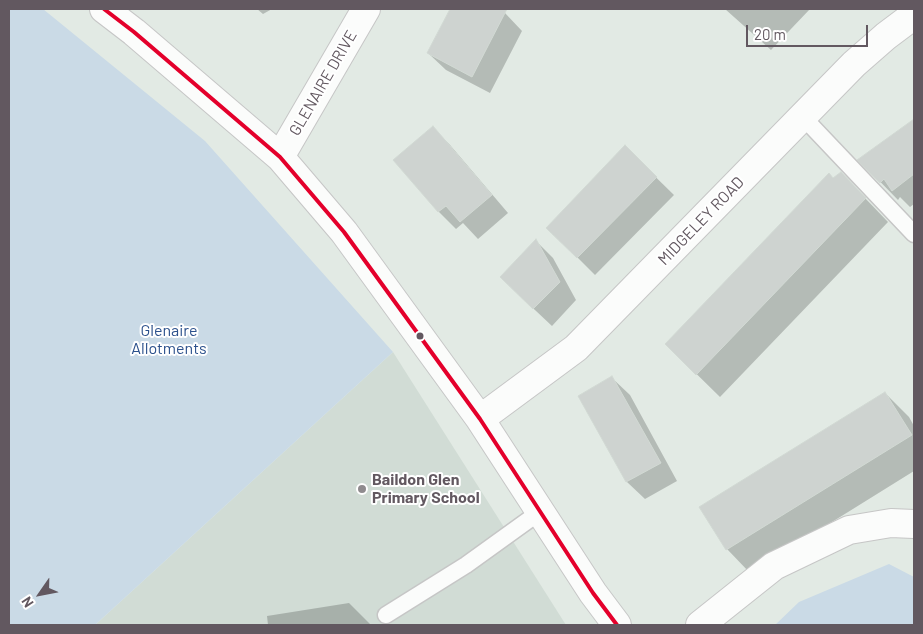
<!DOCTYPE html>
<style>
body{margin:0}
#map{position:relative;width:923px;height:634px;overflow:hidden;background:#e2eae4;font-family:Barlow,sans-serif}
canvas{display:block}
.frame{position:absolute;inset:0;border:10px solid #625860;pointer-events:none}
.north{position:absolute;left:15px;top:569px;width:50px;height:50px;-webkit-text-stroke:4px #fff;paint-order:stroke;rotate:237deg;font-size:14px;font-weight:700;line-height:20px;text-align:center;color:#625860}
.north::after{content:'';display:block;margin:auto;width:18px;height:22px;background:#625860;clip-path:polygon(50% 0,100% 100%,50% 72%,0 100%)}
.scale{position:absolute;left:746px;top:25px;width:122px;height:22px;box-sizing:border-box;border:2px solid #625860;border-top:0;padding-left:6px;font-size:15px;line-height:18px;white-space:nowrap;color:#625860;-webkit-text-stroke:4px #fff;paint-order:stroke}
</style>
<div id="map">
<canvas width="923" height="634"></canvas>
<div class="frame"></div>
<div class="north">N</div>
<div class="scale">20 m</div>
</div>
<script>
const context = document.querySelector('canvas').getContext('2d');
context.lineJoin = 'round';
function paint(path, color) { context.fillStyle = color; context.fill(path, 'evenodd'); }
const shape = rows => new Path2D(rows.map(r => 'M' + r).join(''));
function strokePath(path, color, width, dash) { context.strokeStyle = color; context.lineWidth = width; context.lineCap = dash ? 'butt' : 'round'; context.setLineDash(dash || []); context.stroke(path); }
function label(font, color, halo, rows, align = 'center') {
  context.font = font + ' Barlow,sans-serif'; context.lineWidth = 4; context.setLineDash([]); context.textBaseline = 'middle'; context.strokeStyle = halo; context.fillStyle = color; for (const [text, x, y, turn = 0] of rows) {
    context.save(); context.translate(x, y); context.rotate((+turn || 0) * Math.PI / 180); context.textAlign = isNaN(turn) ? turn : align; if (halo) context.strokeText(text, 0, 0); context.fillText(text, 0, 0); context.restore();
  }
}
paint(shape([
 [393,352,566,625,95,625]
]), '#d1dcd5');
paint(shape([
 [9,9,43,9,205,141,393,352,95,625,9,625],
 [889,564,914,577,914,625,775,625,799,602]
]), '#cadae6');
paint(shape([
 [257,9,272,9,263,14],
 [451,9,496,9,505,13,522,31,490,93,446,70,428,53],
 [725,9,810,9,771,50],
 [914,120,914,204,910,207,900,197,898,200,859,160],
 [433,128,450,145,508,213,478,239,463,223,456,229,439,212,395,161],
 [625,147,674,195,595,275,548,228],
 [833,179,864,197,888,222,720,397,666,344],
 [536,241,553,258,576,300,552,326,519,295],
 [612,378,630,395,677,481,645,499,627,482,579,397],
 [885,393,909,417,914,426,914,471,750,573,727,549,701,508],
 [349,603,371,625,268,625,267,616]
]), '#0003');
const building = shape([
 [450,9,507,9,472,77,427,53,450,9],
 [914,119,914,174,892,191,884,179,880,183,857,160,914,119],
 [433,126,492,195,460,222,446,206,438,212,393,160,433,126],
 [625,145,657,177,577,258,546,228,625,145],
 [841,172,866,198,696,375,665,344,829,173,833,178,841,172],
 [536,239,560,282,533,309,500,277,536,239],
 [612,376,661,463,626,482,578,396,612,376],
 [885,392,912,435,726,550,699,507,885,392]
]);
paint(building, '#ced3d0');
strokePath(building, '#d1d9d3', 1);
const service = shape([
 [803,117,914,234],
 [386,615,466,565,541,511]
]);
const minor = shape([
 [104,9,134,32,280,157,344,232,480,419,593,593,617,625],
 [280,157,366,9],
 [480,419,576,348,854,64,886,36,914,15],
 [700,625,774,566,849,530,891,523,914,524]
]);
strokePath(service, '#c6c6c6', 19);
strokePath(minor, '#c6c6c6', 30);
strokePath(service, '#fbfcfb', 16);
strokePath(minor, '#fbfcfb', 28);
strokePath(shape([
 [104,9,134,32,280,157,344,232,480,419,593,593,617,625]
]), '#e4002b', 4);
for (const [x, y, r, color] of [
 [420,336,4.5,"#625860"],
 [362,489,5,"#8f8b8e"]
]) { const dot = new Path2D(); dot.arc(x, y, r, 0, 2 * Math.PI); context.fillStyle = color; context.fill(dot); strokePath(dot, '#fff', 2); }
label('16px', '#625860', '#fff', [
 ["GLENAIRE DRIVE",323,83,-60],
 ["MIDGELEY ROAD",701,221,-46]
]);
label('16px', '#2c518c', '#fff', [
 ["Glenaire",169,331],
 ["Allotments",169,349]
]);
label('bold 16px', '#625860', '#fff', [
 ["Baildon Glen",372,480],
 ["Primary School",372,498]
], 'left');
</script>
